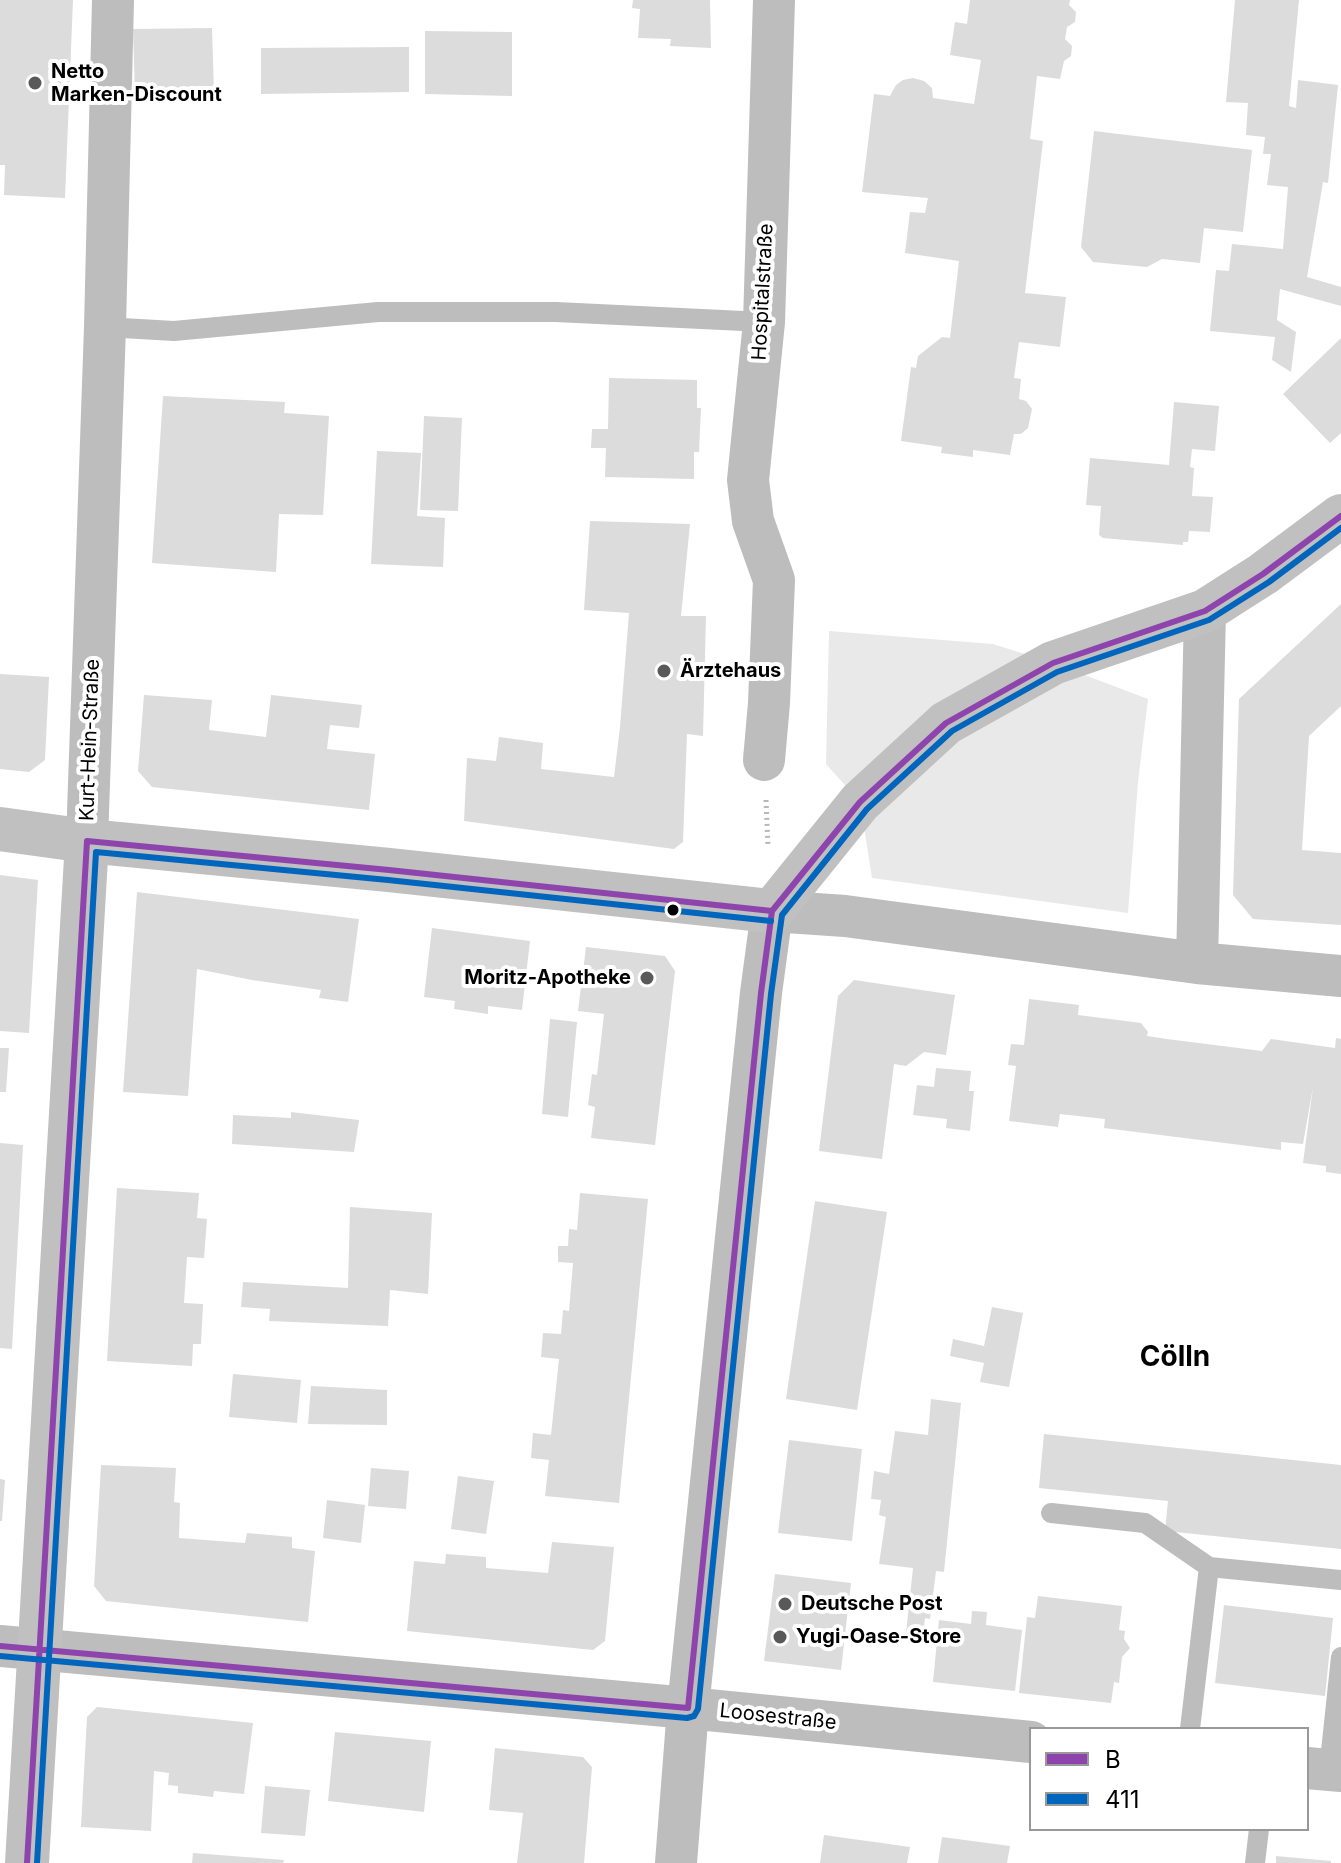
<!DOCTYPE html>
<meta charset="utf-8">
<style>
body{margin:0}
#map{position:relative;width:1341px;height:1863px;overflow:hidden;background:#fff;font-family:Inter,sans-serif}
canvas{display:block}
.legend{position:absolute;left:1029px;top:1727px;width:280px;height:104px;box-sizing:border-box;background:#fff;border:2px solid #999;margin:0;padding:10px 14px;list-style:none;font-size:24px;color:#000}
.legend li{display:flex;align-items:center;gap:16px;height:40px}
.legend b{width:40px;border:2px solid #999}
</style>
<div id="map">
<canvas width="1341" height="1863"></canvas>
<ul class="legend">
<li><b style="height:10px;background:#8e44ad"></b>B</li>
<li><b style="height:10px;background:#0065bd"></b>411</li>
</ul>
</div>
<script>
const context = document.querySelector('canvas').getContext('2d');
context.lineJoin = 'round';
function paint(path, color) { context.fillStyle = color; context.fill(path, 'evenodd'); }
const shape = rows => new Path2D(rows.map(r => 'M' + r).join(''));
function strokePath(path, color, width, dash) { context.strokeStyle = color; context.lineWidth = width; context.lineCap = dash ? 'butt' : 'round'; context.setLineDash(dash || []); context.stroke(path); }
function label(font, color, halo, rows, align = 'center') {
  context.font = font + ' Inter,sans-serif'; context.lineWidth = 8; context.setLineDash([]); context.textBaseline = 'middle'; context.strokeStyle = halo; context.fillStyle = color; for (const [text, x, y, turn = 0] of rows) {
    context.save(); context.translate(x, y); context.rotate((+turn || 0) * Math.PI / 180); context.textAlign = isNaN(turn) ? turn : align; if (halo) context.strokeText(text, 0, 0); context.fillText(text, 0, 0); context.restore();
  }
}
paint(shape([
 [829,631,993,644,1053,663,1148,699,1138,782,1128,913,872,878,860,802,826,764]
]), '#e9e9e9');
paint(shape([
 [0,0,73,0,65,198,4,195,5,165,0,165],
 [633,0,710,0,711,48,670,46,671,39,638,38,640,9,632,8],
 [970,0,1070,0,1069,5,1076,12,1075,22,1067,27,1065,39,1072,46,1071,56,1064,61,1060,79,1037,76,1030,139,1043,141,1025,293,1066,297,1060,347,1019,342,1014,378,1021,379,1019,399,1026,401,1032,409,1028,428,1021,434,1014,434,1010,455,973,450,973,457,941,453,942,447,901,441,911,367,916,368,918,356,942,337,950,338,959,261,905,253,910,212,925,213,928,198,862,192,874,94,890,96,896,85,903,80,913,78,924,81,932,88,933,98,974,104,981,60,950,55,955,22,967,24],
 [1235,0,1299,0,1289,106,1296,108,1298,80,1338,85,1328,183,1323,182,1307,277,1341,287,1341,306,1280,289,1277,320,1296,332,1291,372,1272,360,1275,337,1210,331,1216,270,1229,271,1232,244,1283,249,1288,187,1267,185,1271,154,1263,154,1265,137,1246,135,1248,103,1226,102],
 [212,28,214,92,135,93,133,29],
 [425,31,512,32,512,96,425,94],
 [409,47,409,92,261,94,261,48],
 [1094,131,1252,150,1243,232,1204,228,1200,263,1162,259,1147,267,1093,262,1081,247],
 [1341,338,1341,433,1330,443,1283,394],
 [609,378,697,380,697,408,701,408,699,452,694,452,694,479,605,477,606,448,591,448,592,429,608,429],
 [163,396,285,402,284,413,329,416,323,515,279,514,276,572,152,563],
 [1174,402,1219,406,1215,451,1192,449,1190,467,1194,468,1192,496,1213,497,1210,532,1189,531,1188,542,1183,542,1183,545,1103,538,1099,535,1101,506,1086,505,1090,458,1169,465],
 [424,416,462,418,458,511,420,510],
 [377,451,421,453,417,516,445,518,443,567,371,564],
 [590,521,690,524,681,616,706,616,703,736,687,734,683,842,674,849,464,821,467,758,496,761,499,737,543,743,541,769,614,777,620,727,629,613,584,610],
 [1341,604,1341,706,1309,736,1302,850,1341,853,1341,925,1253,919,1233,895,1239,699],
 [0,674,49,677,45,760,29,772,0,769],
 [144,695,212,700,209,730,266,737,271,695,362,705,359,728,330,725,327,749,375,754,369,810,152,787,138,771],
 [0,875,38,880,29,1033,0,1031],
 [137,892,359,919,348,1002,319,998,321,990,252,980,197,969,188,1096,123,1092],
 [432,928,530,941,522,1010,488,1006,488,1014,454,1009,455,1001,424,997],
 [586,947,665,956,675,971,655,1145,591,1138,595,1107,588,1105,592,1074,597,1075,604,1014,578,1011],
 [854,980,955,995,946,1055,924,1052,906,1066,894,1064,882,1159,819,1151,838,996],
 [1029,999,1079,1005,1078,1015,1141,1023,1148,1032,1147,1036,1167,1039,1262,1051,1271,1039,1335,1048,1336,1038,1341,1039,1341,1174,1326,1172,1326,1166,1303,1163,1313,1087,1303,1144,1281,1142,1281,1150,1104,1128,1105,1119,1060,1114,1058,1127,1009,1121,1016,1066,1008,1065,1011,1044,1024,1045],
 [550,1019,577,1022,568,1117,542,1114],
 [0,1048,9,1048,6,1092,0,1092],
 [936,1068,971,1071,969,1091,974,1091,970,1131,946,1128,947,1119,913,1115,917,1085,934,1087],
 [291,1112,359,1120,354,1152,232,1144,233,1115,291,1118],
 [0,1143,23,1145,12,1349,0,1348],
 [117,1188,199,1193,197,1218,207,1219,204,1258,187,1257,184,1303,203,1304,201,1344,193,1344,192,1366,107,1361],
 [580,1193,648,1199,619,1503,545,1496,549,1460,531,1458,533,1433,551,1435,559,1359,541,1357,543,1333,561,1334,563,1310,569,1311,573,1263,558,1262,558,1246,568,1246,569,1229,577,1230],
 [815,1201,887,1212,857,1410,786,1399],
 [350,1207,432,1213,428,1294,390,1290,388,1326,269,1321,270,1309,241,1307,243,1282,348,1288],
 [992,1307,1023,1313,1009,1387,980,1382,984,1363,950,1356,953,1339,984,1346],
 [233,1374,301,1380,297,1423,229,1417],
 [311,1386,387,1390,387,1425,308,1424],
 [931,1399,961,1403,944,1572,936,1571,930,1619,925,1618,923,1635,906,1633,913,1568,879,1564,886,1517,879,1515,881,1500,871,1499,874,1471,889,1474,895,1431,928,1435],
 [1044,1434,1341,1465,1341,1549,1165,1531,1168,1501,1039,1488],
 [789,1440,862,1449,852,1541,778,1533],
 [101,1465,176,1468,174,1502,180,1503,179,1538,245,1543,247,1533,292,1537,292,1548,315,1551,308,1622,106,1601,94,1586],
 [371,1468,409,1471,406,1509,368,1506],
 [458,1476,494,1481,486,1534,451,1529],
 [0,1479,5,1480,2,1521,0,1521],
 [327,1500,365,1505,361,1543,323,1538],
 [552,1542,614,1547,605,1641,593,1650,407,1631,414,1561,445,1564,446,1554,486,1557,486,1568,548,1573],
 [775,1574,851,1583,841,1670,764,1661],
 [1038,1596,1122,1606,1119,1630,1125,1631,1124,1639,1130,1648,1122,1657,1119,1683,1114,1682,1111,1703,1019,1693,1027,1617,1035,1618],
 [1224,1605,1333,1618,1325,1696,1215,1683],
 [972,1611,987,1612,986,1625,1022,1630,1015,1691,933,1682,939,1620,971,1624],
 [97,1707,253,1723,244,1794,214,1791,213,1797,178,1793,178,1786,168,1785,169,1773,154,1771,151,1831,81,1827,87,1717],
 [335,1732,431,1741,424,1812,328,1801],
 [495,1748,583,1757,592,1767,584,1863,517,1863,523,1813,489,1810],
 [265,1786,310,1790,305,1836,261,1833],
 [824,1835,910,1847,907,1863,820,1863],
 [942,1837,1010,1846,1007,1863,938,1863],
 [193,1853,284,1860,283,1863,192,1863],
 [1276,1856,1331,1861,1331,1863,1276,1863]
]), '#dcdcdc');
strokePath(shape([
 [766,800,768,846]
]), '#b8b8b8', 5, [2, 4]);
strokePath(shape([
 [105,327,174,331,378,312,556,312,764,322],
 [1051,1513,1145,1523,1209,1567,1341,1580],
 [1190,1729,1209,1567],
 [1329,1770,1341,1657],
 [1255,1863,1259,1829]
]), '#bdbdbd', 20);
strokePath(shape([
 [764,760,769,703,774,580,753,521,748,480,764,322,774,0],
 [87,841,105,327,113,0],
 [1197,963,1205,611],
 [0,1646,688,1708,1031,1742],
 [1307,1768,1341,1771],
 [676,1863,688,1708,761,993,772,911,845,916,1197,963,1341,976]
]), '#bdbdbd', 42);
strokePath(shape([
 [0,829,87,841,389,870,772,911,860,802,946,723,1053,663,1205,611,1263,574,1341,516],
 [27,1863,87,841]
]), '#c0c0c0', 44);
strokePath(shape([
 [87,841,389,870,772,911],
 [0,1646,688,1708],
 [688,1708,761,993,772,911,860,802,946,723,1053,663,1205,611,1263,574,1341,516],
 [27,1863,87,841]
]), '#8e44ad', 6);
strokePath(shape([
 [0,1656,687,1718,694,1716,698,1709,771,994,782,915,867,809,952,731,1057,672,1209,620,1269,582,1341,528],
 [37,1863,96,852,388,880,771,921]
]), '#0065bd', 6);
for (const [x, y, r, color] of [
 [35,83,8,"#595959"],
 [664,671,8,"#595959"],
 [673,910,7,"#000"],
 [647,978,8,"#595959"],
 [785,1604,8,"#595959"],
 [780,1637,8,"#595959"]
]) { const dot = new Path2D(); dot.arc(x, y, r, 0, 2 * Math.PI); context.fillStyle = color; context.fill(dot); strokePath(dot, '#fff', 3); }
label('bold 20px', '#000', '#fff', [
 ["Netto",51,72],
 ["Marken-Discount",51,95],
 ["Ärztehaus",680,671],
 ["Moritz-Apotheke",631,978,"right"],
 ["Deutsche Post",801,1604],
 ["Yugi-Oase-Store",796,1637]
], 'left');
label('20px', '#000', '#fff', [
 ["Hospitalstraße",763,292,-87],
 ["Kurt-Hein-Straße",90,740,-88],
 ["Loosestraße",778,1717,6]
]);
label('bold 28px', '#000', '#fff', [
 ["Cölln",1175,1358]
]);
</script>
